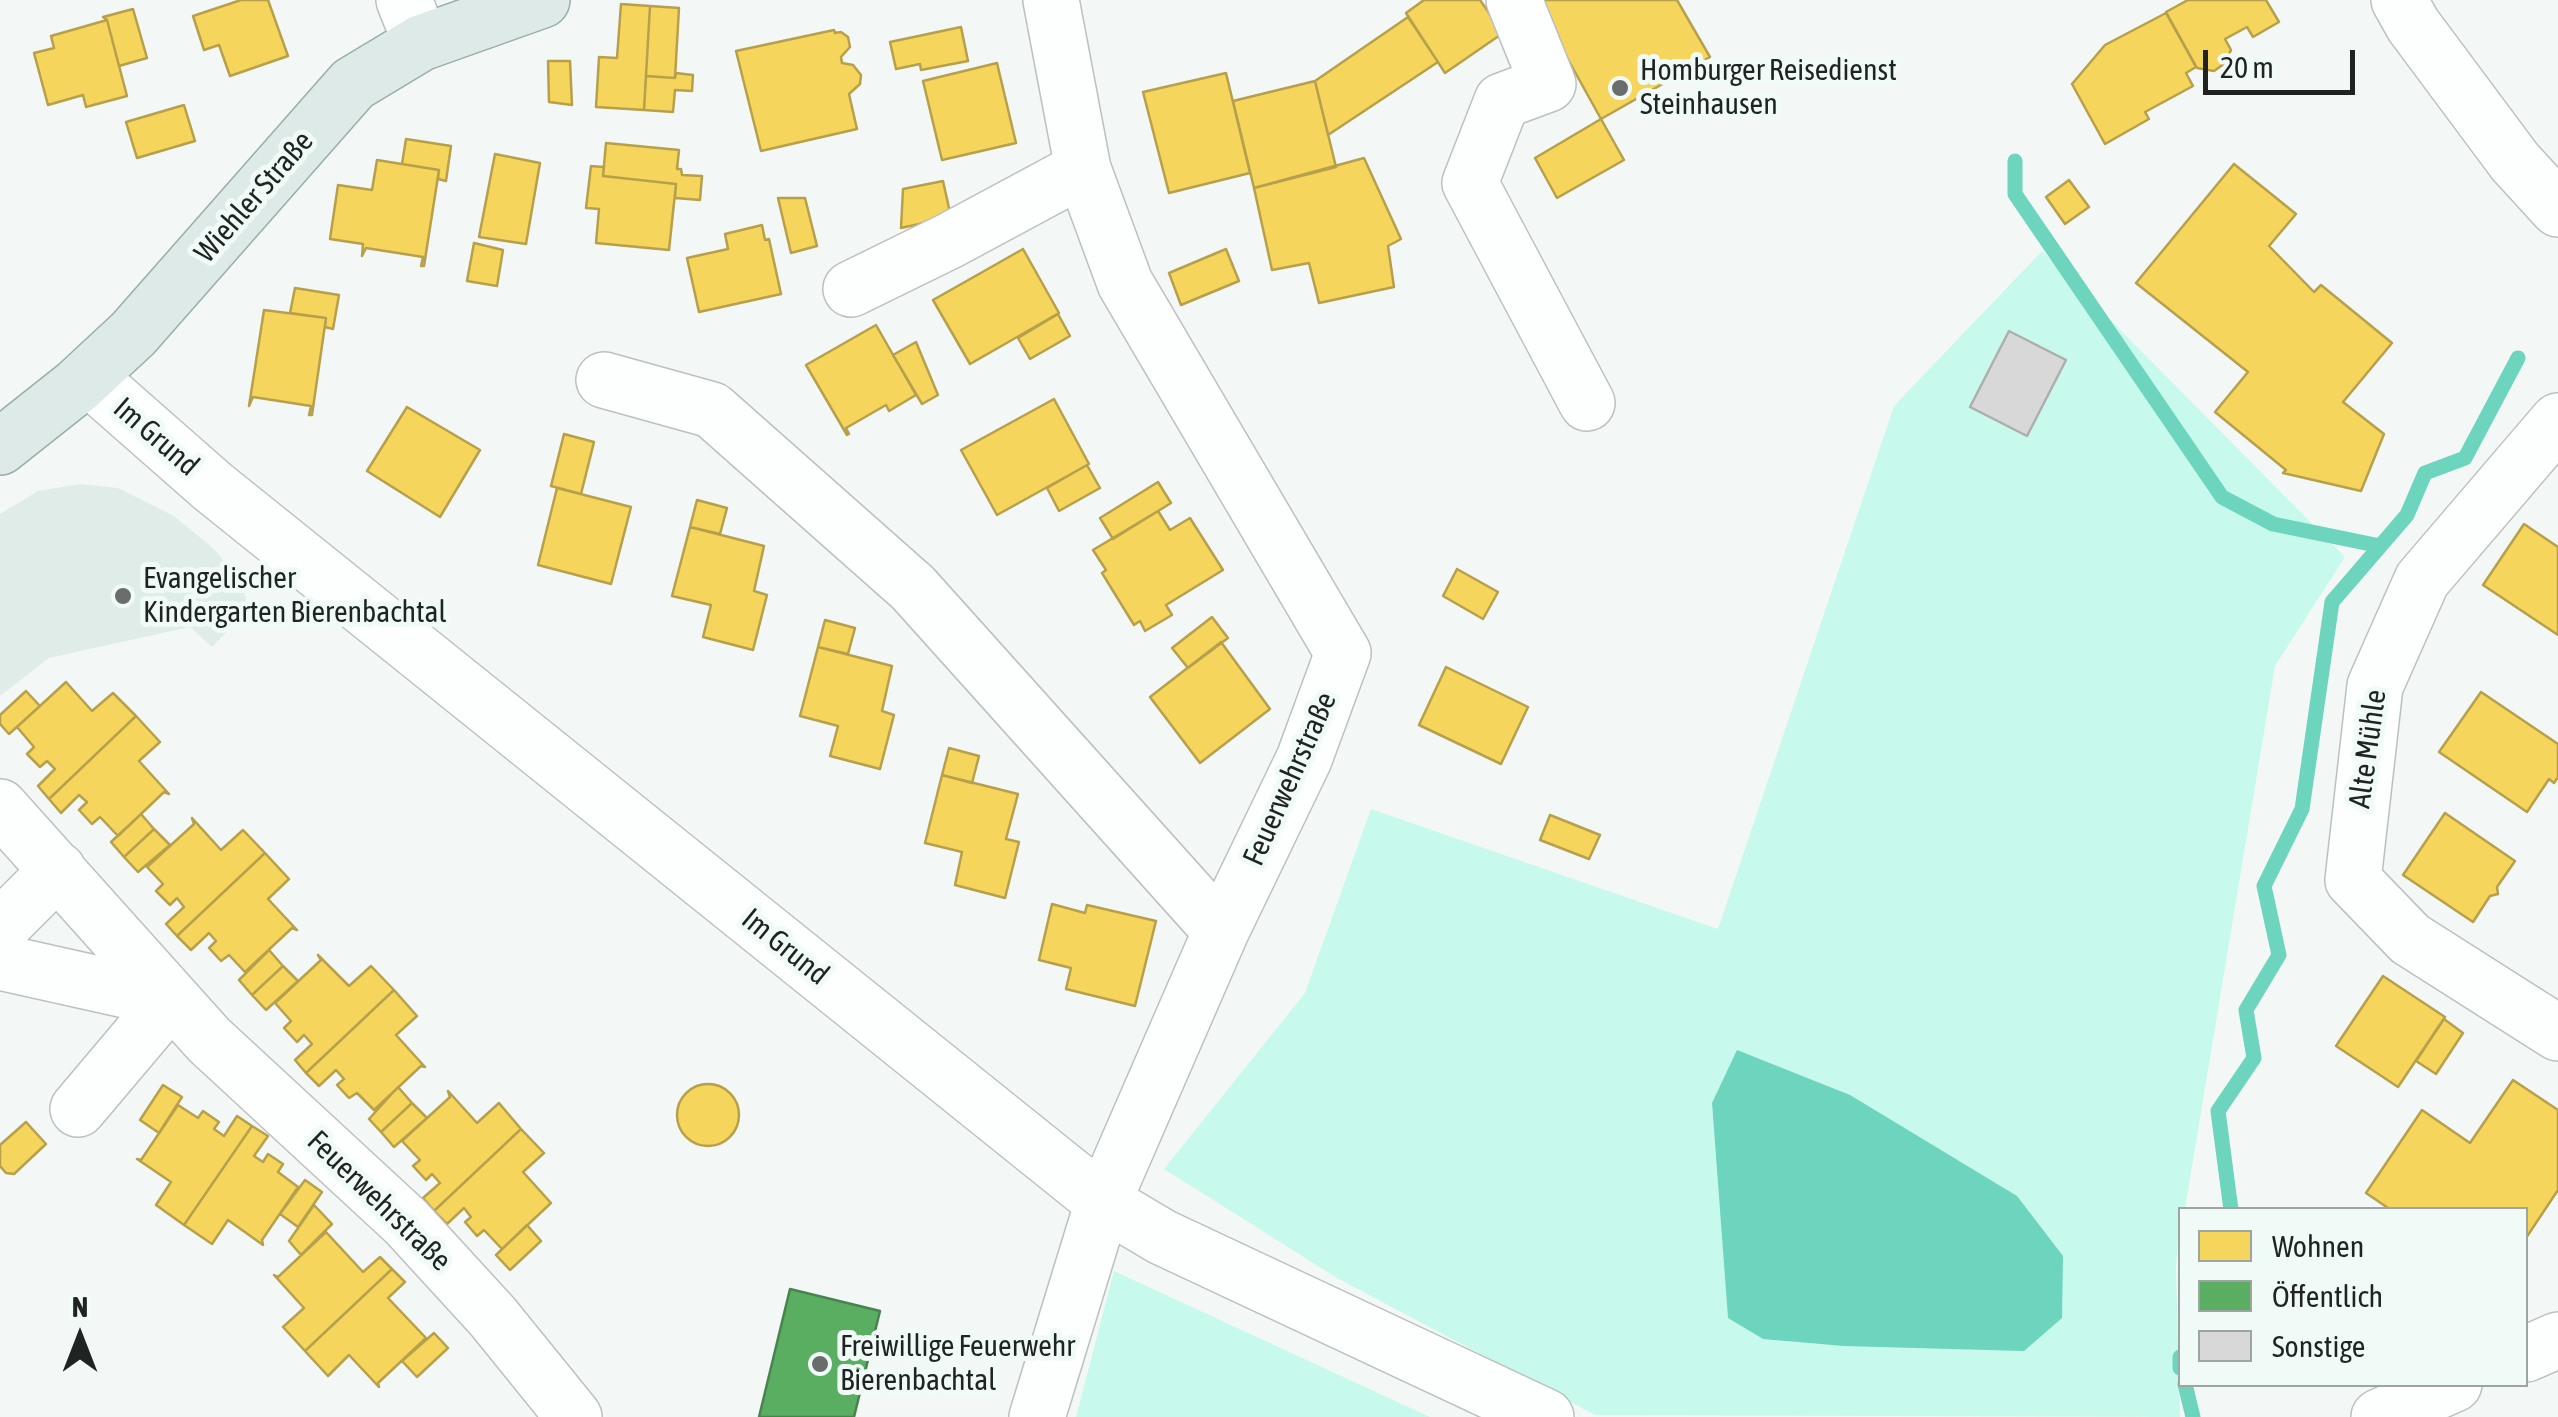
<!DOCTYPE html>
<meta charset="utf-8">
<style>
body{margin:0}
#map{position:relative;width:2558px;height:1417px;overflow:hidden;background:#f3f8f6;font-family:"Asap Condensed",sans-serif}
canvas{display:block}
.legend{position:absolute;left:2178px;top:1207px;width:350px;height:180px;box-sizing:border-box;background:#f0fbf7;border:2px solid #9ca5a2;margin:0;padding:12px 18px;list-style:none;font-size:30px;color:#1f2322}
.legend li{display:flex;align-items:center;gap:20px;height:50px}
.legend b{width:50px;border:2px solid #9ca5a2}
.north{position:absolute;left:30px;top:1287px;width:100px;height:100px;-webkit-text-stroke:8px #f0fbf7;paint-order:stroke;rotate:0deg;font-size:28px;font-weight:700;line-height:40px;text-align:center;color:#1f2322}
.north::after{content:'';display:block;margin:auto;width:35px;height:45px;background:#1f2322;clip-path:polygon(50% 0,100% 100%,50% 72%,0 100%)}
.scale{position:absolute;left:2203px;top:50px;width:152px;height:45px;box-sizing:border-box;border:5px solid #1f2322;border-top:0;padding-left:12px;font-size:30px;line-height:35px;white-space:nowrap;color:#1f2322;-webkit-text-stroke:8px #f0fbf7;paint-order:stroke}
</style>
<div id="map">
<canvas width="2558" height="1417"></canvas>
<ul class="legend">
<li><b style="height:28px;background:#f6d55c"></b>Wohnen</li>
<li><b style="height:28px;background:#5aae61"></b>Öffentlich</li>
<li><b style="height:28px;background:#d7d8d7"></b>Sonstige</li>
</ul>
<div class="north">N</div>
<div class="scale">20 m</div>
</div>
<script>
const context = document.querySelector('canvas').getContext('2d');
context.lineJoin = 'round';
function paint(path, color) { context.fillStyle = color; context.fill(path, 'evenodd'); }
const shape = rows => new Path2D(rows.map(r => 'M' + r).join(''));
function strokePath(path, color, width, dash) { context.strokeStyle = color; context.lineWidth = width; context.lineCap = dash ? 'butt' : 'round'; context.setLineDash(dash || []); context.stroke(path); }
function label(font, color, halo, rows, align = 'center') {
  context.font = font + ' "Asap Condensed",sans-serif'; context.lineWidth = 10; context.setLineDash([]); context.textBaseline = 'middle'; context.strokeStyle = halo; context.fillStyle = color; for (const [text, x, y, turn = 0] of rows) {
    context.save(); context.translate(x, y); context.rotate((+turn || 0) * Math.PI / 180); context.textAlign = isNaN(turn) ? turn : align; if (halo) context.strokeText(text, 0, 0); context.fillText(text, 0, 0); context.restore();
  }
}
paint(shape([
 [80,484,118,488,174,516,214,549,241,582,249,609,212,647,190,627,49,658,0,696,0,514,38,491]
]), '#dfece7');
paint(shape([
 [2042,251,2345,557,2275,666,2185,1209,2180,1210,2176,1267,2180,1417,1595,1415,1337,1278,1164,1169,1305,993,1371,809,1718,929,1894,406],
 [1712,1104,1763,1339,1728,1317],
 [1114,1271,1430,1417,1076,1417]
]), '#c7faec');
paint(shape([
 [1737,1050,1850,1095,2017,1196,2063,1256,2062,1318,2024,1351,1844,1346,1763,1339,1728,1318,1712,1103]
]), '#6dd4bd');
const homes = shape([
 [241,0,268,0,288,56,230,76,219,45,204,50,193,16,241,0],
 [1424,0,1480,0,1503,33,1445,73,1406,13,1424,0],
 [1535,0,1677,0,1710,57,1601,119,1535,0],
 [2188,0,2266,0,2279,22,2253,37,2247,27,2225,39,2231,50,2224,64,2214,71,2197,68,2166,12,2188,0],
 [621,4,650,6,644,110,596,107,599,57,617,58,621,4],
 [650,6,679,8,675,78,646,76,650,6],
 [133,9,147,58,119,66,107,20,103,17,133,9],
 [2166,13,2196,67,2186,73,2193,86,2145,112,2149,119,2105,144,2072,84,2105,45,2166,13],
 [1408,17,1438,62,1328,135,1315,81,1408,17],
 [107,20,127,96,86,107,83,95,48,105,34,53,54,48,51,36,107,20],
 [961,27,968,61,921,70,920,64,896,69,890,42,961,27],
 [834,30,835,33,841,32,848,37,850,47,841,57,842,63,853,65,861,75,860,84,849,94,857,129,761,151,736,51,834,30],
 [548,61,570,61,572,105,549,102,548,61],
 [997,63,1016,143,942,160,923,81,997,63],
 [676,73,693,75,692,91,675,90,673,112,644,110,646,76,675,78,676,73],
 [1226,73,1250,173,1169,193,1143,92,1226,73],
 [1315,81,1336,167,1254,188,1233,101,1315,81],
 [184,105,195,141,137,158,126,122,184,105],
 [1601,119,1624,160,1557,198,1535,158,1601,119],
 [406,139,451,146,446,181,438,179,439,170,402,164,406,139],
 [606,143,679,150,677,169,681,169,682,175,702,176,700,200,675,198,676,184,603,176,606,143],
 [495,154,540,163,526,244,479,237,495,154],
 [1364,158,1401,239,1388,246,1394,287,1319,303,1309,263,1272,270,1254,188,1364,158],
 [377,160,439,170,424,266,421,266,423,257,366,248,362,256,363,244,330,239,338,185,372,190,377,160],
 [2234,164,2296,214,2269,246,2314,292,2321,285,2392,343,2343,402,2384,434,2361,491,2283,473,2286,470,2215,412,2248,372,2136,283,2234,164],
 [591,166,604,167,603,176,676,184,669,250,596,243,599,209,586,208,591,166],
 [2069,180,2089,207,2065,224,2046,197,2069,180],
 [943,181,951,217,901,228,903,189,943,181],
 [778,198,805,198,817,246,791,253,778,198],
 [762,225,765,240,769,239,781,294,699,312,687,258,728,249,725,234,762,225],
 [474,243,503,250,497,286,467,281,474,243],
 [1023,249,1059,313,970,364,933,300,1023,249],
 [1226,249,1239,281,1181,305,1169,273,1226,249],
 [295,288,339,295,333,329,325,327,326,318,290,313,295,288],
 [264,310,326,318,312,415,309,415,311,406,253,397,249,406,264,310],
 [1058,314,1070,336,1030,359,1018,338,1058,314],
 [876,325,916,395,889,411,886,405,846,428,849,434,847,435,806,365,876,325],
 [916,342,938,395,922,404,893,355,916,342],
 [1054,399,1089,464,997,515,961,450,1054,399],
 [407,407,480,450,440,517,367,471,407,407],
 [564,434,594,442,581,494,551,486,564,434],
 [1087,465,1100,488,1059,511,1047,488,1087,465],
 [1158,482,1171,503,1113,539,1100,518,1158,482],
 [557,488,631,507,611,584,538,565,557,488],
 [697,500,727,508,720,534,690,527,697,500],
 [1158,511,1170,530,1190,518,1223,570,1166,605,1172,615,1145,631,1140,621,1134,625,1102,573,1106,570,1093,550,1158,511],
 [2524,524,2558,547,2558,635,2483,585,2524,524],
 [690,527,764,546,754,591,767,595,753,650,703,637,711,605,672,596,690,527],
 [1457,569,1498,592,1483,619,1443,596,1457,569],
 [1212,617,1228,638,1188,668,1172,648,1212,617],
 [825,620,855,628,848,654,818,647,825,620],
 [1221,642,1270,709,1200,763,1150,697,1221,642],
 [818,647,892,666,882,711,894,715,880,769,830,756,838,726,800,716,818,647],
 [1446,667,1528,707,1501,764,1419,725,1446,667],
 [66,682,92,711,113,693,136,716,49,799,38,786,55,769,47,761,40,767,27,754,34,747,17,727,66,682],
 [26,691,40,706,9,734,0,724,0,715,26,691],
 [2481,692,2558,744,2558,777,2554,783,2549,779,2527,812,2439,752,2481,692],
 [136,716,160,742,139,761,169,794,164,792,118,836,100,817,92,824,79,810,87,802,79,795,61,813,49,799,136,716],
 [949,748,979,756,972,783,942,775,949,748],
 [942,775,1018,794,1006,839,1019,842,1005,898,955,885,962,852,925,843,942,775],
 [2445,813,2515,861,2497,887,2498,894,2490,896,2473,922,2403,875,2445,813],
 [141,814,154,829,124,857,111,842,141,814],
 [1550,815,1600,835,1589,859,1540,840,1550,815],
 [192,818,221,850,243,830,265,853,177,936,166,924,184,907,177,898,170,905,156,891,163,884,147,867,194,824,192,818],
 [154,829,170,845,138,872,124,857,154,829],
 [265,853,289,879,268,899,297,930,292,928,245,972,229,955,221,961,209,948,216,941,209,933,191,950,177,936,265,853],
 [1052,904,1085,913,1087,905,1156,921,1135,1006,1066,989,1071,968,1039,960,1052,904],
 [269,950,283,966,252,995,239,980,269,950],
 [318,955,349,986,371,966,394,990,306,1073,295,1060,312,1044,304,1035,297,1042,284,1028,291,1021,275,1003,321,960,318,955],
 [283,966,298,981,266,1010,252,995,283,966],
 [2383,976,2445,1017,2398,1087,2336,1046,2383,976],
 [394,990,417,1016,396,1035,425,1067,421,1066,374,1110,357,1093,349,1098,337,1085,344,1079,336,1070,319,1086,306,1073,394,990],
 [2444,1019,2463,1033,2436,1074,2416,1061,2444,1019],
 [2513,1080,2558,1110,2558,1190,2526,1238,2526,1210,2391,1210,2366,1193,2422,1110,2470,1143,2513,1080],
 '677 1115a31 31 0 1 1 62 0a31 31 0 1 1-62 0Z',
 [163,1085,182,1097,159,1133,140,1120,163,1085],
 [398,1087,412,1103,381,1132,369,1119,398,1087],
 [448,1091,477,1123,499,1103,521,1129,434,1211,423,1198,440,1183,432,1174,426,1180,413,1166,420,1160,402,1141,450,1097,448,1091],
 [412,1103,427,1118,394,1147,381,1132,412,1103],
 [178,1105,198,1118,203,1111,219,1122,214,1129,224,1136,237,1116,252,1126,184,1225,156,1205,171,1182,137,1159,141,1160,178,1105],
 [26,1122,46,1144,14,1174,6,1173,0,1166,0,1145,26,1122],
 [252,1126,268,1136,254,1156,263,1162,268,1154,283,1164,278,1172,298,1187,262,1240,263,1245,228,1220,212,1244,184,1225,252,1126],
 [521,1129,544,1153,523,1172,551,1203,502,1249,484,1230,477,1236,465,1222,471,1217,464,1208,447,1224,434,1211,521,1129],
 [305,1180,322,1192,298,1227,280,1214,305,1180],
 [314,1205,332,1224,301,1255,289,1241,314,1205],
 [527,1225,541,1241,510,1270,496,1255,527,1225],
 [326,1232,363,1272,380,1257,392,1269,305,1351,283,1327,304,1308,274,1275,278,1277,326,1232],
 [392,1269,405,1282,388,1298,426,1338,378,1383,379,1387,349,1355,328,1376,305,1351,392,1269],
 [434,1333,448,1348,417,1377,402,1361,434,1333]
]);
paint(homes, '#f6d55c');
strokePath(homes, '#b6a04b', 2.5);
const public = shape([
 [790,1289,880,1311,854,1417,759,1417,790,1289]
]);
paint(public, '#5aae61');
strokePath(public, '#48844e', 2.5);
strokePath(shape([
 [2015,161,2015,194,2222,497,2273,524,2380,546],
 [2231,1210,2218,1111,2254,1058,2246,1010,2279,955,2264,886,2302,809,2332,602,2407,515,2425,473,2465,458,2518,358],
 [2180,1357,2180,1368],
 [2185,1384,2193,1417]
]), '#6dd4bd', 15);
const building = shape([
 [2009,331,2066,360,2027,436,1970,407,2009,331]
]);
paint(building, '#d7d8d7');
strokePath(building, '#aeaeae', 2.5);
const minor = shape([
 [404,0,421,43],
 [1514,0,1548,84,1502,101,1470,183,1587,403],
 [2399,0,2413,25,2515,162,2558,209],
 [851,289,949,241,1083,169],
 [88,377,212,486,1103,1202,1162,1237,1546,1417],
 [604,380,712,410,913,588,1221,931],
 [2558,421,2422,580,2375,686,2353,880,2410,939,2558,1033],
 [0,807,209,1040,406,1222,493,1317,574,1417],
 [0,928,58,870],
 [0,962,170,1000,78,1109],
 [2526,1354,2558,1340],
 [1037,1417,1103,1202,1221,931,1304,759,1343,653,1125,283,1083,169,1051,0],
 [2379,1417,2454,1384]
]);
const major = shape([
 [0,447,77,386,133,334,353,84,421,43,542,0]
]);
strokePath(minor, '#bcc0bf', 58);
strokePath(major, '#98aea8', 58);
strokePath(minor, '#fdfefe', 55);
strokePath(major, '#deeae7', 55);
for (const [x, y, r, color] of [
 [1620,88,10,"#696e6c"],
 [123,596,10,"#696e6c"],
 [820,1364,10,"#696e6c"]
]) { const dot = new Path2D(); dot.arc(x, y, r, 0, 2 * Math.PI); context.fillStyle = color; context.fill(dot); strokePath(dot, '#f0fbf7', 4); }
label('30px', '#1f2322', '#f0fbf7', [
 ["Homburger Reisedienst",1640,71],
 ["Steinhausen",1640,105],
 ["Evangelischer",143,579],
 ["Kindergarten Bierenbachtal",143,613],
 ["Freiwillige Feuerwehr",840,1347],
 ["Bierenbachtal",840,1381]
], 'left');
label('30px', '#1f2322', '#f0fbf7', [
 ["Wiehler Straße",254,197,-49],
 ["Im Grund",156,437,41],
 ["Alte Mühle",2368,749,-82],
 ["Feuerwehrstraße",1290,779,-66],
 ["Im Grund",785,947,39],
 ["Feuerwehrstraße",379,1201,44]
]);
</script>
